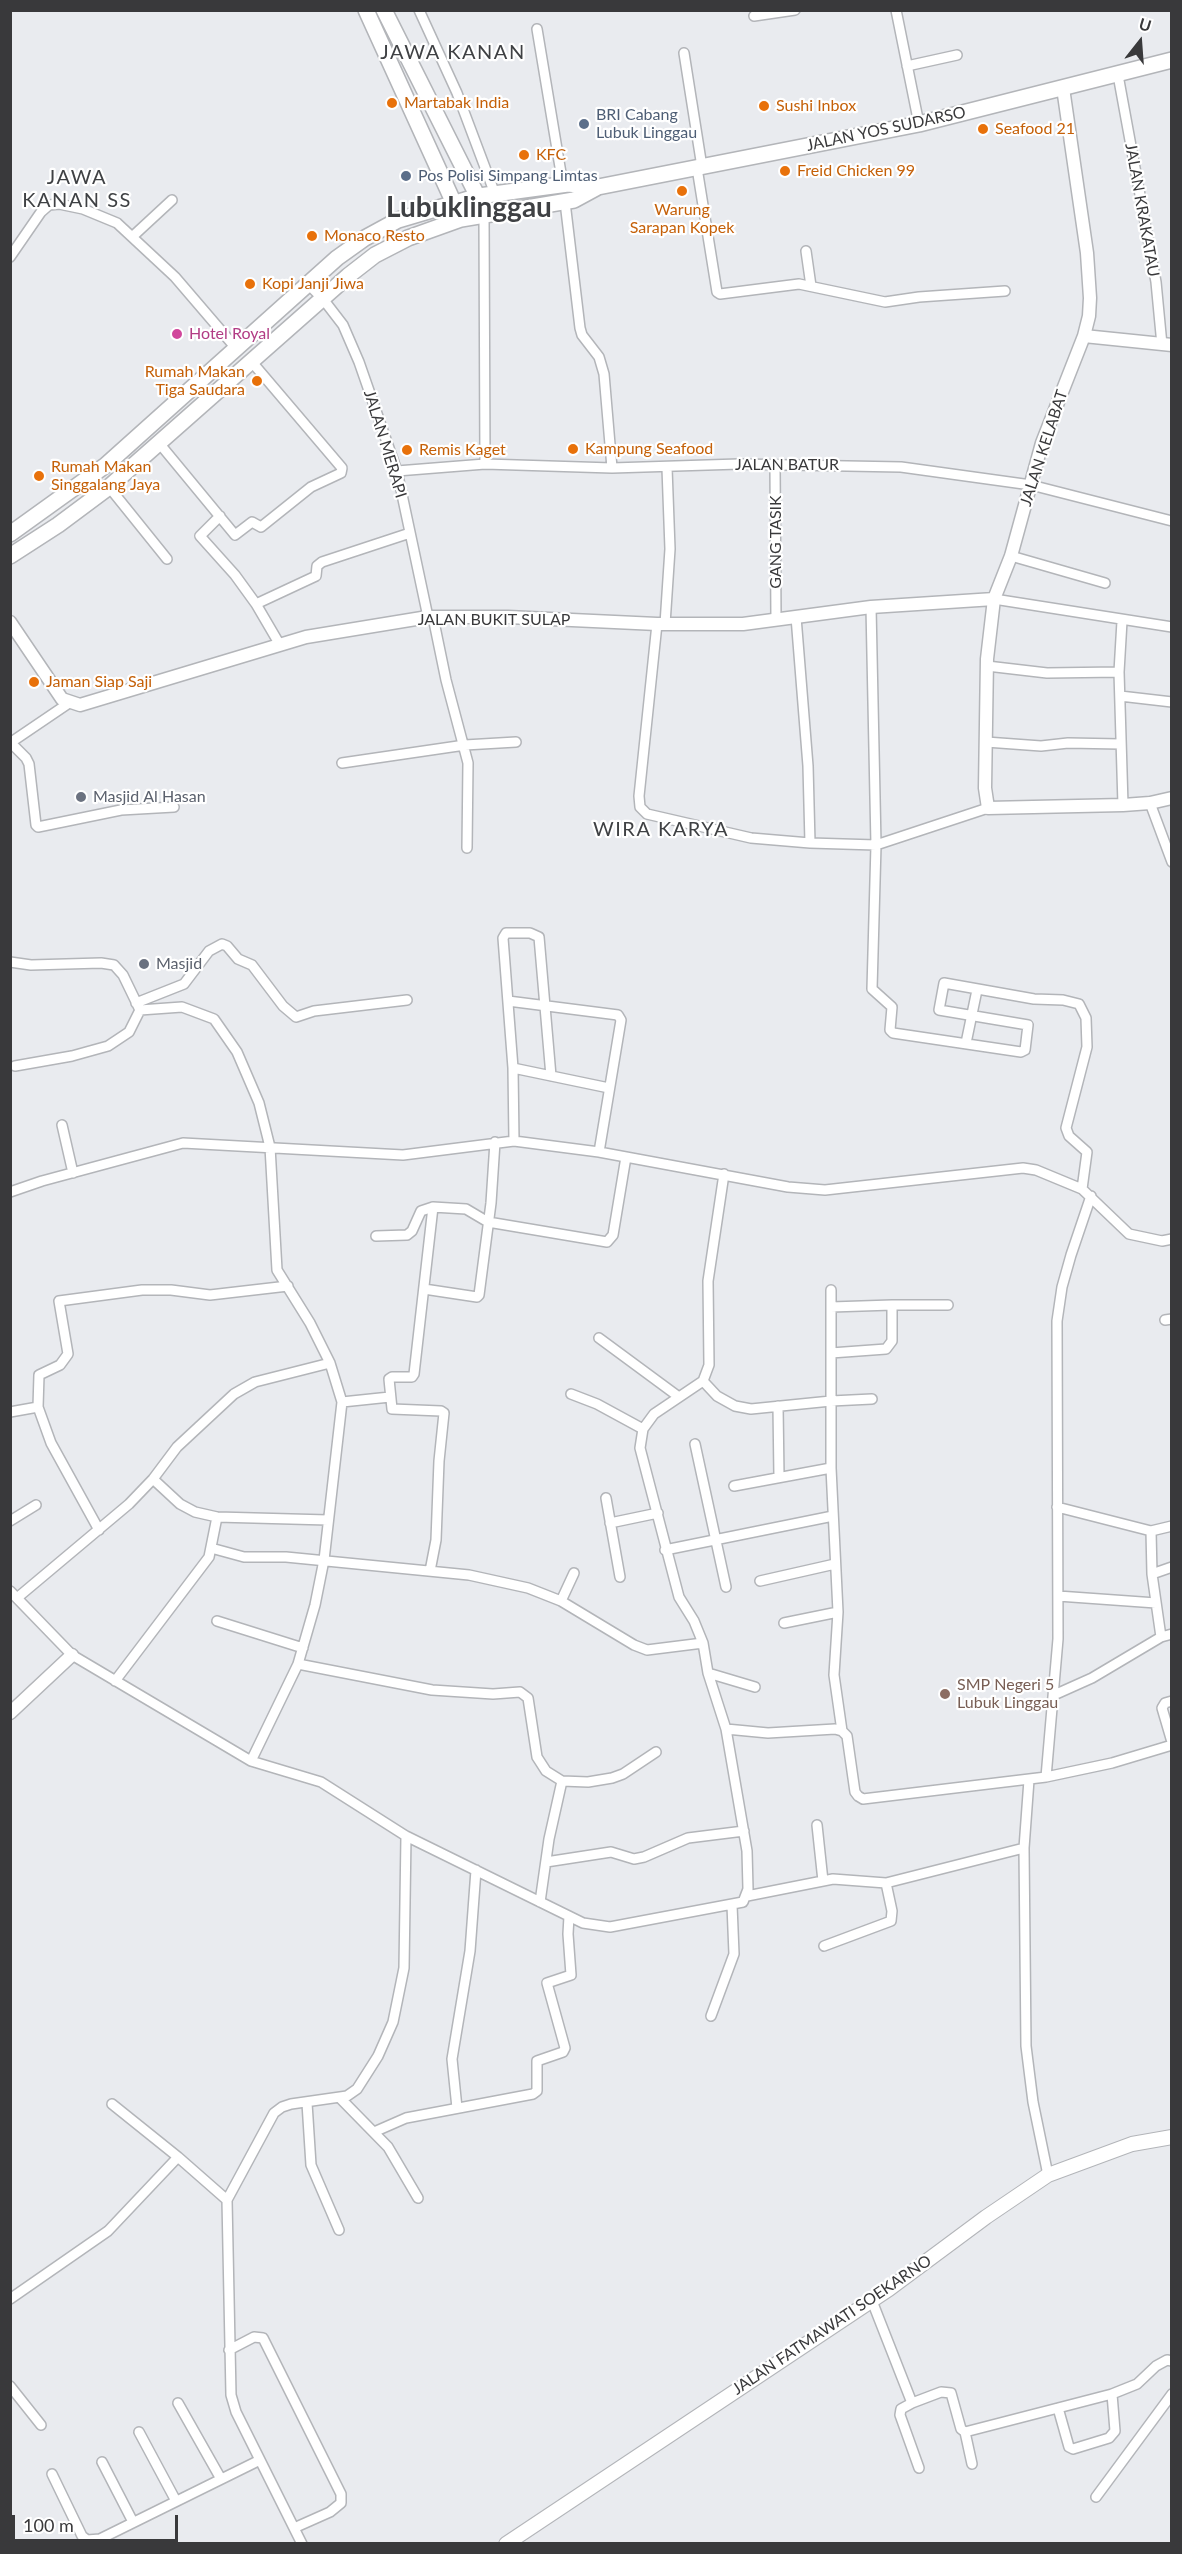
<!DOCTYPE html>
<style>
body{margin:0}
#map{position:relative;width:1182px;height:2554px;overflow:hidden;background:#e9ebef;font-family:Lato,sans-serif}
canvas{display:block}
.frame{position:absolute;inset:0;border:12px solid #39393b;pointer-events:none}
.north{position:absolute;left:1110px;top:12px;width:60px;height:60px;-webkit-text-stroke:4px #fff;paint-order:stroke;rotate:17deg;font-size:16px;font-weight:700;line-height:24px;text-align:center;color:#39393b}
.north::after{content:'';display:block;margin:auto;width:21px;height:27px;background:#39393b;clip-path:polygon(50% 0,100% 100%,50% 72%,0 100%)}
.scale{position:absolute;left:12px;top:2515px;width:166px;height:27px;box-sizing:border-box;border:3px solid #39393b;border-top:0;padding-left:8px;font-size:18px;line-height:21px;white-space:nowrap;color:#39393b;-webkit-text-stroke:4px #fff;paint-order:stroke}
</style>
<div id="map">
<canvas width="1182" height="2554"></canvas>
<div class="frame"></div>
<div class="north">U</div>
<div class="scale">100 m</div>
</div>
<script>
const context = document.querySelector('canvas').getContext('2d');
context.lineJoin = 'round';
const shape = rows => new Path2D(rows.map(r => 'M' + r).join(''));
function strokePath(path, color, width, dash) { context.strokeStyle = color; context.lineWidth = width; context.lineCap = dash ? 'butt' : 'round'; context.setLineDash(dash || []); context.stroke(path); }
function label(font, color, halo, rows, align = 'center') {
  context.font = font + ' Lato,sans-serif'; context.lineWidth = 4.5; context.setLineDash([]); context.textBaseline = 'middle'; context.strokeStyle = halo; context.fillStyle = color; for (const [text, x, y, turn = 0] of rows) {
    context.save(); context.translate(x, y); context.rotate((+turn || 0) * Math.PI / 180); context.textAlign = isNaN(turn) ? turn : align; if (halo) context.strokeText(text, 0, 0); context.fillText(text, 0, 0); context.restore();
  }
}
const minor = shape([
 [419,10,457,93,495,194],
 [896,10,919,124],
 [754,16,795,10],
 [537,29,563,185],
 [684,53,702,167],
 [907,66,957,55],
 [1118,75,1156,282,1162,345],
 [697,168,717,292,720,294,799,284,885,302,919,297,1005,291],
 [565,202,580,328,582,335,599,357,604,374,612,468],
 [484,215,485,464],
 [132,237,172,200],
 [806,251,811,286],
 [10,257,41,212,49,205,59,204,83,209,117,223,175,277,235,347],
 [309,285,323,299,343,325,359,362,397,471,428,617],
 [159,443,235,535,252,522,261,527,311,487,341,473,342,468,251,361],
 [775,465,776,620],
 [397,471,485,464,612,468,739,464,901,467,1031,485,1172,521],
 [109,487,167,559],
 [220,516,200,536,235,575,256,604,280,645],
 [1011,556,1105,583],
 [994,599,1172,627],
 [256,604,316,576,317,566,322,562,410,533],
 [871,607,876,845,872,989,892,1007,890,1030,893,1033,1021,1052,1025,1050,1028,1025,939,1010,944,983,1034,999,1063,1000,1079,1004,1086,1018,1087,1047,1066,1128,1069,1136,1087,1152,1082,1189],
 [433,617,446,680,468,763,467,848],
 [796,617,808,766,810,843],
 [1122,621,1119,672,1123,805],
 [657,624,639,796,640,807,647,814,751,838,810,843,876,845,988,808],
 [665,624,670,549,667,468],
 [987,666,1047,673,1119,672],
 [1120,696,1172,702],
 [986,742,1041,746,1068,743,1120,744],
 [10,743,69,703],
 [11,743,26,758,29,764,36,825,38,827,121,810,174,807],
 [342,763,465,745,516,742],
 [1150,803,1172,862],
 [10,962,31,965,101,963,114,965,123,975,139,1008],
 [508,1001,618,1015,621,1020,599,1152],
 [136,1003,184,984,209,951,222,944,227,946,238,959,252,965,283,1006,296,1017,314,1011,407,1000],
 [140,1010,182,1007,214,1019,237,1052,259,1103,270,1147,277,1270,310,1323,330,1363,342,1402,324,1560,315,1605,298,1664,251,1761],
 [966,1043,977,990],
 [15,1066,72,1056,108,1046,129,1032,140,1010],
 [513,1068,609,1088],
 [62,1125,73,1173],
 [514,1141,513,1068,503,938,506,933,530,933,539,937,551,1076],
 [10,1192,42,1181,183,1143,403,1155,514,1141,599,1152,788,1187,825,1190,1023,1168,1036,1170,1082,1189,1129,1234,1162,1241,1172,1239],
 [376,1236,407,1235,412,1231,421,1211,433,1207],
 [424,1289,477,1297,479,1295,491,1203,495,1142],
 [831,1290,831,1401,872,1399],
 [892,1305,948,1305],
 [831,1307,892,1305,892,1341,886,1349,831,1353],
 [1165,1320,1172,1319],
 [599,1338,679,1397],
 [703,1381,717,1396,735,1406,751,1409,831,1401,831,1468,838,1612,834,1675,842,1731,847,1736,855,1792,858,1796,863,1799,1046,1777,1112,1763,1172,1745],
 [571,1394,597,1404,643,1429],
 [342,1402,390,1397],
 [778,1406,779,1477],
 [10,1412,38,1407],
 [695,1444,726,1587],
 [153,1479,180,1504,195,1512,217,1517,328,1520],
 [734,1486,831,1468],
 [606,1498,620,1577],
 [1057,1507,1151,1531,1172,1526],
 [10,1521,36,1505],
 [610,1523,658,1513],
 [99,1530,51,1443,38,1407,39,1375,60,1365,68,1354,59,1301,142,1290,171,1290,210,1295,288,1286],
 [1151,1531,1152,1574],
 [211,1548,244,1557,286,1557,469,1575,528,1588,561,1601,634,1645,647,1650,703,1643],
 [665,1550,833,1516],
 [430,1571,436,1540,439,1461,444,1413,441,1411,392,1409,389,1379,392,1377,412,1377,414,1374,433,1207,466,1209,488,1222,607,1242,613,1235,626,1157],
 [760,1581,835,1564],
 [10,1591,72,1655,251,1761,321,1782,406,1836,583,1923,610,1927,743,1902,748,1889,747,1851,726,1729,708,1673,703,1643,694,1621,679,1597,640,1448,643,1429,654,1414,703,1381,709,1365,708,1281,724,1174],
 [1058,1596,1156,1603],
 [17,1598,129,1504,153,1479,177,1447,234,1394,255,1382,330,1363],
 [561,1601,574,1573],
 [217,1621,303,1648],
 [784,1623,838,1612],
 [1161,1637,1152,1574,1172,1567],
 [298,1664,432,1690,493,1694,520,1692,528,1698,537,1757,546,1771,562,1781,549,1839,540,1902],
 [708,1673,755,1687],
 [115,1681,209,1557,217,1517],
 [1054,1695,1092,1678,1161,1637,1172,1634],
 [1172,1701,1165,1703,1162,1708,1172,1742],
 [726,1729,768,1733,835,1729,842,1731],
 [1046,1777,1058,1639,1057,1321,1062,1287,1071,1255,1091,1196],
 [1029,1780,1024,1848,1026,2046,1033,2102,1048,2175],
 [562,1781,588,1782,612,1778,623,1774,656,1752],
 [817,1825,823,1881],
 [546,1862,611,1852,634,1859,644,1857,688,1838,744,1831],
 [747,1896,833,1879,886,1883,1024,1848],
 [824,1946,891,1921,892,1911,886,1883],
 [711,2016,734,1954,732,1905],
 [340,2098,388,2147,418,2198],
 [307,2103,311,2165,339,2230],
 [112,2104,178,2157,227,2200],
 [457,2108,452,2059,470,1951,476,1870],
 [374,2132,406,2118,533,2094,537,2091,537,2061,563,2052,565,2048,547,1983,571,1975,568,1934,569,1916],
 [10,2299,108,2231,178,2157],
 [872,2301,912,2403,941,2392,951,2393,961,2429,965,2432,1058,2408,1069,2447,1073,2449,1109,2438,1115,2431,1112,2394,1058,2408],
 [229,2350,254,2337,263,2338,341,2494,341,2503,330,2512,294,2528],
 [10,2386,41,2425],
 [1112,2394,1137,2384,1156,2366,1167,2360,1172,2361],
 [178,2403,221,2479],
 [912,2403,901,2409,900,2415,919,2468],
 [139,2432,176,2501],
 [965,2432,972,2464],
 [102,2462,133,2522],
 [52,2474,82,2536,87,2540,100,2539,260,2460],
 [1096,2497,1172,2394],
 [302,2544,236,2412,231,2395,227,2200,274,2113,282,2107,291,2104,347,2096,357,2089,378,2056,393,2022,404,1968,406,1836]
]);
const tertiary = shape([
 [1063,88,1087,253,1090,298,1089,316,1084,336,1042,443,1011,556,994,599,987,659,985,788,988,808,1123,805,1150,803,1172,798],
 [1084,336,1172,345],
 [10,622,62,699,80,705,306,637,428,617,508,617,657,624,743,624,871,607,994,599],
 [10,1713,72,1655]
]);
const secondary = shape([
 [506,2544,889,2289,986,2217,1048,2175,1132,2144,1172,2137]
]);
const trunk = shape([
 [366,10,457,210],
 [384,10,481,203],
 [10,534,106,465,337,258,365,238,398,220,479,196,568,184,598,187,919,124,1172,60],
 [10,556,58,525,109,487,348,276,375,255,408,238,461,219,574,200,598,187]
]);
strokePath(minor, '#b3b5b9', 12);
strokePath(tertiary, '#b3b5b9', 15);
strokePath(secondary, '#b3b5b9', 16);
strokePath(trunk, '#b3b5b9', 18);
strokePath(minor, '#fff', 9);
strokePath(tertiary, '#fff', 12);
strokePath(secondary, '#fff', 14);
strokePath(trunk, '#fff', 15);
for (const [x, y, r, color] of [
 [392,103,6,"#e8710a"],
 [764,106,6,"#e8710a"],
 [584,124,6,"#5c6f8a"],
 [983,129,6,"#e8710a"],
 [524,155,6,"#e8710a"],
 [785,171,6,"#e8710a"],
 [406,176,6,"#5c6f8a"],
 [682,191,6,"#e8710a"],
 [312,236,6,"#e8710a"],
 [250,284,6,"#e8710a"],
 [177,334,6,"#d1479c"],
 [257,381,6,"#e8710a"],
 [573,449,6,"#e8710a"],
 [407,450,6,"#e8710a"],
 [39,476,6,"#e8710a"],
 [34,682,6,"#e8710a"],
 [81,797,6,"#6b7280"],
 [144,964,6,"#6b7280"],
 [945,1694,6,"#8d6e63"]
]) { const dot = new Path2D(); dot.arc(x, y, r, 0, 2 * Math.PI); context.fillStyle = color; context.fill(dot); strokePath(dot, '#fff', 2); }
label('16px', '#c56008', '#fff', [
 ["Martabak India",404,103],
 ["Sushi Inbox",776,106],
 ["Seafood 21",995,129],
 ["KFC",536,155],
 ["Freid Chicken 99",797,171],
 ["Warung",682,210,"center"],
 ["Sarapan Kopek",682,228,"center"],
 ["Monaco Resto",324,236],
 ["Kopi Janji Jiwa",262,284],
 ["Rumah Makan",245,372,"right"],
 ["Tiga Saudara",245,390,"right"],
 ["Kampung Seafood",585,449],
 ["Remis Kaget",419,450],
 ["Rumah Makan",51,467],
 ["Singgalang Jaya",51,485],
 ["Jaman Siap Saji",46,682]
], 'left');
label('16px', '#4e5e75', '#fff', [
 ["BRI Cabang",596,115],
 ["Lubuk Linggau",596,133],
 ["Pos Polisi Simpang Limtas",418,176]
], 'left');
label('16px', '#39393b', '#fff', [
 ["JALAN YOS SUDARSO",886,129,-12],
 ["JALAN KRAKATAU",1142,210,80],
 ["JALAN MERAPI",385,444,73],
 ["JALAN KELABAT",1044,448,-72],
 ["JALAN BATUR",787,465],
 ["GANG TASIK",776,542,-90],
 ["JALAN BUKIT SULAP",494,620],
 ["JALAN FATMAWATI SOEKARNO",832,2325,-34]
]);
label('16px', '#b23c85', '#fff', [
 ["Hotel Royal",189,334]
], 'left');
label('16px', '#5b616d', '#fff', [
 ["Masjid Al Hasan",93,797],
 ["Masjid",156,964]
], 'left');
label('16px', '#785e54', '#fff', [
 ["SMP Negeri 5",957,1685],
 ["Lubuk Linggau",957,1703]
], 'left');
context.letterSpacing = '1.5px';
label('20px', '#3f4144', '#fff', [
 ["JAWA KANAN",453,53],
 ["JAWA",77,178],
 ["KANAN SS",77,201],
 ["WIRA KARYA",661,830]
]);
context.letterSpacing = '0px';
label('bold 28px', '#3f4144', '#fff', [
 ["Lubuklinggau",469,208]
]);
</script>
